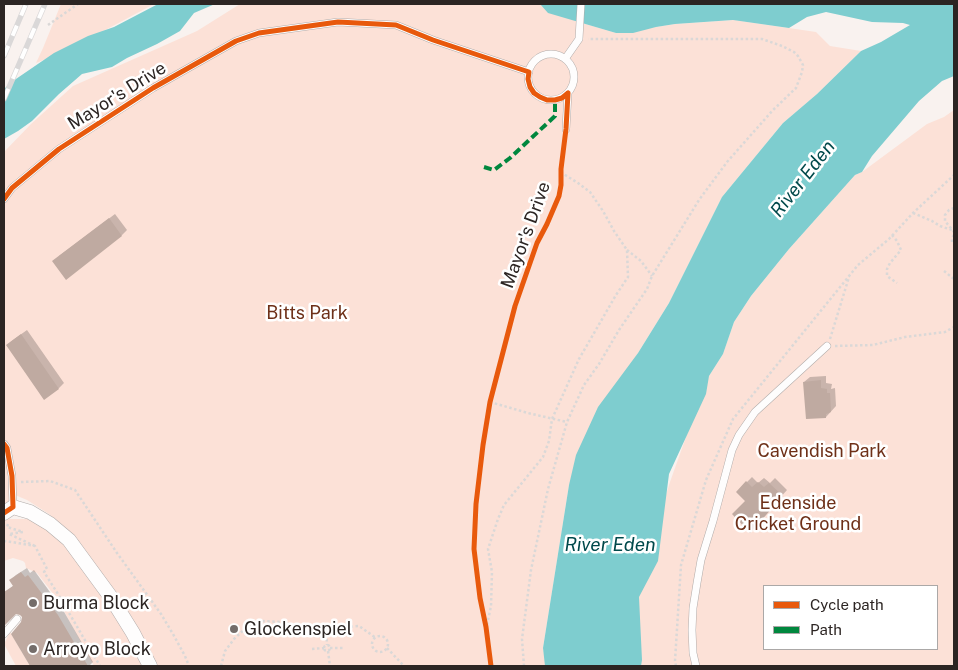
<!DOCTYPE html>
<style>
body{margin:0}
#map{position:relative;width:958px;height:670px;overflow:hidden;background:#f9f2ef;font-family:"Public Sans",sans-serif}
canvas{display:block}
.frame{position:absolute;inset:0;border:5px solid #2c2523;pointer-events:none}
.legend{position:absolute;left:763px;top:585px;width:175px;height:65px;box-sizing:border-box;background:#fff;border:1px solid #aba8a7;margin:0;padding:6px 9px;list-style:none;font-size:15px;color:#2c2523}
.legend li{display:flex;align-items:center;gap:10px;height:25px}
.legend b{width:25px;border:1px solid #aba8a7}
</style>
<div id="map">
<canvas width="958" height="670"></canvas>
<div class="frame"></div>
<ul class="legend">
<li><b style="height:6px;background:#e8590c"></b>Cycle path</li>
<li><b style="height:6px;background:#00873e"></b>Path</li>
</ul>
</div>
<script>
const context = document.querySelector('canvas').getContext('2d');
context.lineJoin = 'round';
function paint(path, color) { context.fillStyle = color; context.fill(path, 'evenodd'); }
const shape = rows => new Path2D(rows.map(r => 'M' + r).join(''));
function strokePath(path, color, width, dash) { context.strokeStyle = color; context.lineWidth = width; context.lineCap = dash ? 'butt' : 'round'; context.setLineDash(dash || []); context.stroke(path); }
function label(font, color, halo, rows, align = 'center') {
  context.font = font + ' "Public Sans",sans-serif'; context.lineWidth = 5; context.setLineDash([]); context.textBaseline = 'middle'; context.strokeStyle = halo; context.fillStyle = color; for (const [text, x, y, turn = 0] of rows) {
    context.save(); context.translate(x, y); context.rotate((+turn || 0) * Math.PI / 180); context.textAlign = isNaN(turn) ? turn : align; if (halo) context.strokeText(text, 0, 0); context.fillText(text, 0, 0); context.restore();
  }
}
paint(shape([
 [61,4,154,4,68,50,36,63,43,48],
 [240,4,540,4,543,7,586,24,616,33,675,24,734,20,816,32,830,46,861,51,817,94,783,123,722,197,669,303,638,353,569,485,543,648,546,666,154,666,75,541,49,514,27,500,15,495,7,508,5,520,10,519,28,519,45,525,58,536,108,601,145,666,94,666,58,600,37,573,26,568,25,563,23,561,13,558,4,561,4,152,31,124,73,86,197,31],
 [954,110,954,666,633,666,635,609,653,536,670,482,697,406,709,376,723,354,734,322,751,296,789,249,855,175,862,172,927,124,944,117],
 [764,586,937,586,937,649,764,649],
 [10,632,30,666,16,666,4,644]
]), '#fce1d7');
paint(shape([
 [158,4,215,4,194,13,180,31,157,44,127,58,112,67,82,74,59,94,32,121,18,131,4,139,4,89,13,81,54,53,88,36,114,27],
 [540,4,954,4,954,76,942,81,919,101,872,156,862,172,855,175,789,249,751,296,734,322,723,354,709,376,706,394,669,474,658,561,639,597,642,660,641,666,545,666,543,648,569,485,576,455,598,407,638,353,669,303,722,197,783,123,817,94,861,51,881,42,910,25,903,23,872,22,826,12,807,17,789,28,733,20,675,24,656,27,633,33,616,33,548,13]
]), '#7ecdcf');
paint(shape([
 [115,214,127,230,122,235,66,278,59,256],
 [27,330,64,383,59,388,44,398,7,345,13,340],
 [826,376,826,383,832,384,831,389,835,388,836,406,826,417,804,382,810,377],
 [752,477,758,483,764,478,770,483,775,478,787,490,755,526,747,501,737,492],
 [27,568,30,573,34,570,63,610,93,662,89,666,31,666,12,634,22,623,23,616,19,613,15,613,4,623,4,600,10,592,8,590,14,585,11,580,16,575]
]), '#0003');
paint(shape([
 [109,218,122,236,66,280,52,261],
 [21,334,59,389,44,400,6,345],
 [821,380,821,388,827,389,827,393,830,393,831,412,826,414,826,418,806,419,803,382],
 [746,481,752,487,758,482,764,487,769,483,783,496,750,533,732,514,745,501,736,492],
 [21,572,25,577,28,575,58,615,88,666,30,666,11,634,21,622,22,617,20,615,16,614,5,625,4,622,4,592,13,586,9,580]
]), '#bfaaa1');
const service = shape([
 '528 77a23 23 0 1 1 46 0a23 23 0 1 1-46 0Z',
 [565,59,579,39,581,4],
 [566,129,568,93],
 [4,199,12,188,59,149,153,88,236,41,259,33,338,22,396,25,433,40,529,72],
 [4,444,7,448,12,476,13,507],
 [4,634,17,619],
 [696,666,693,653,692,630,693,608,697,583,701,560,713,521,732,450,739,435,755,412,827,346]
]);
const minor = shape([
 [4,513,13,507,30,512,50,524,69,540,110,596,133,633,150,666]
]);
strokePath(service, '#b2acaa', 8);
strokePath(minor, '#b2acaa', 15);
strokePath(shape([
 [48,25,78,4],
 [954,208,949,210,945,215,945,221,954,232],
 [913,213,932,221,940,226,952,230],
 [892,235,897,241,901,250,890,263,887,269,887,276,897,283],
 [954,235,952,238,952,242,954,244],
 [627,250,641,261,652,276],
 [944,271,954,279],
 [830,339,849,277],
 [835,346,873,345,905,337,945,332,954,327],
 [490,402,528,413,567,422],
 [21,482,50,481,75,490,117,553,161,614,173,634,185,656,189,666],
 [8,524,7,527,23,532,9,534,35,546],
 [4,542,6,541,35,546,47,569,44,572,58,594,100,666],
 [487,625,491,606,492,572,488,549,498,519,504,505,543,457,549,441,552,419,579,359,616,295,628,277,627,250,614,231,603,211,590,192,578,183,562,173],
 [326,629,327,645],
 '372 644a8 8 0 1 1 16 0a8 8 0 1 1-16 0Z',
 '324 648a3 3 0 1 1 6 0a3 3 0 1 1-6 0Z',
 [330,648,343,648],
 [387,648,404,666],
 [312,649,324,648],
 [328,651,330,666],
 [221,666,225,651,234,639,249,625,261,621,281,622,294,625,300,629,306,630,359,626,376,638],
 [491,666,486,627,480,598,474,549,476,504,483,445,490,402,515,306,537,243,547,224,559,196,561,185,561,169,565,138],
 [524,666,522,639,531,570,548,489,567,422,584,385,599,364,619,330,647,289,652,276,699,200,727,162,773,110,796,88,802,72,803,65,798,56,794,52,782,46,762,39,588,39],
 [676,666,675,661,681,565,706,480,733,419,858,265,889,239,913,213,954,175]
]), '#dad8d7', 2.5, [2.5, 2.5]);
strokePath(service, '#fefdfd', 7);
strokePath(minor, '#fefdfd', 14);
const rail = shape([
 [4,56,26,4],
 [4,99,45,4]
]);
strokePath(rail, '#dad8d8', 5.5);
strokePath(rail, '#fff', 4, [11]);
strokePath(shape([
 [484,167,494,170,510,158,555,116,555,100]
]), '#00873e', 4, [8, 4]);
strokePath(shape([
 [4,199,12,188,59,149,153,88,236,41,259,33,338,22,396,25,433,40,529,72,528,79,530,87,534,93,540,97,547,100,555,100,562,98,568,93],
 [4,444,7,448,12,476,13,507,4,513],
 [491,666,486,627,480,598,474,549,476,504,483,445,490,402,515,306,537,243,547,224,559,196,561,185,561,169,566,129,568,93]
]), '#e8590c', 5);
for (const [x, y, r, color] of [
 [33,603,5,"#746d6a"],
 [234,629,5,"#746d6a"],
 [33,649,5,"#746d6a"]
]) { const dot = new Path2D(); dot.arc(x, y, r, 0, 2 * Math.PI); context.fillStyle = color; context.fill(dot); strokePath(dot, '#fff', 2); }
label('18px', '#2c2523', '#fff', [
 ["Mayor's Drive",117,96,-32],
 ["Mayor's Drive",526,235,-70]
]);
label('18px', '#6e3018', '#fff', [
 ["Bitts Park",307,313],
 ["Cavendish Park",822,451],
 ["Edenside",798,503],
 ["Cricket Ground",798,524]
]);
label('18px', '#2c2523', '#fff', [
 ["Burma Block",43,603],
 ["Glockenspiel",244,629],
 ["Arroyo Block",43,649]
], 'left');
label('italic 19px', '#00494b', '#fff', [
 ["River Eden",803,179,-52],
 ["River Eden",610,545]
]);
</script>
